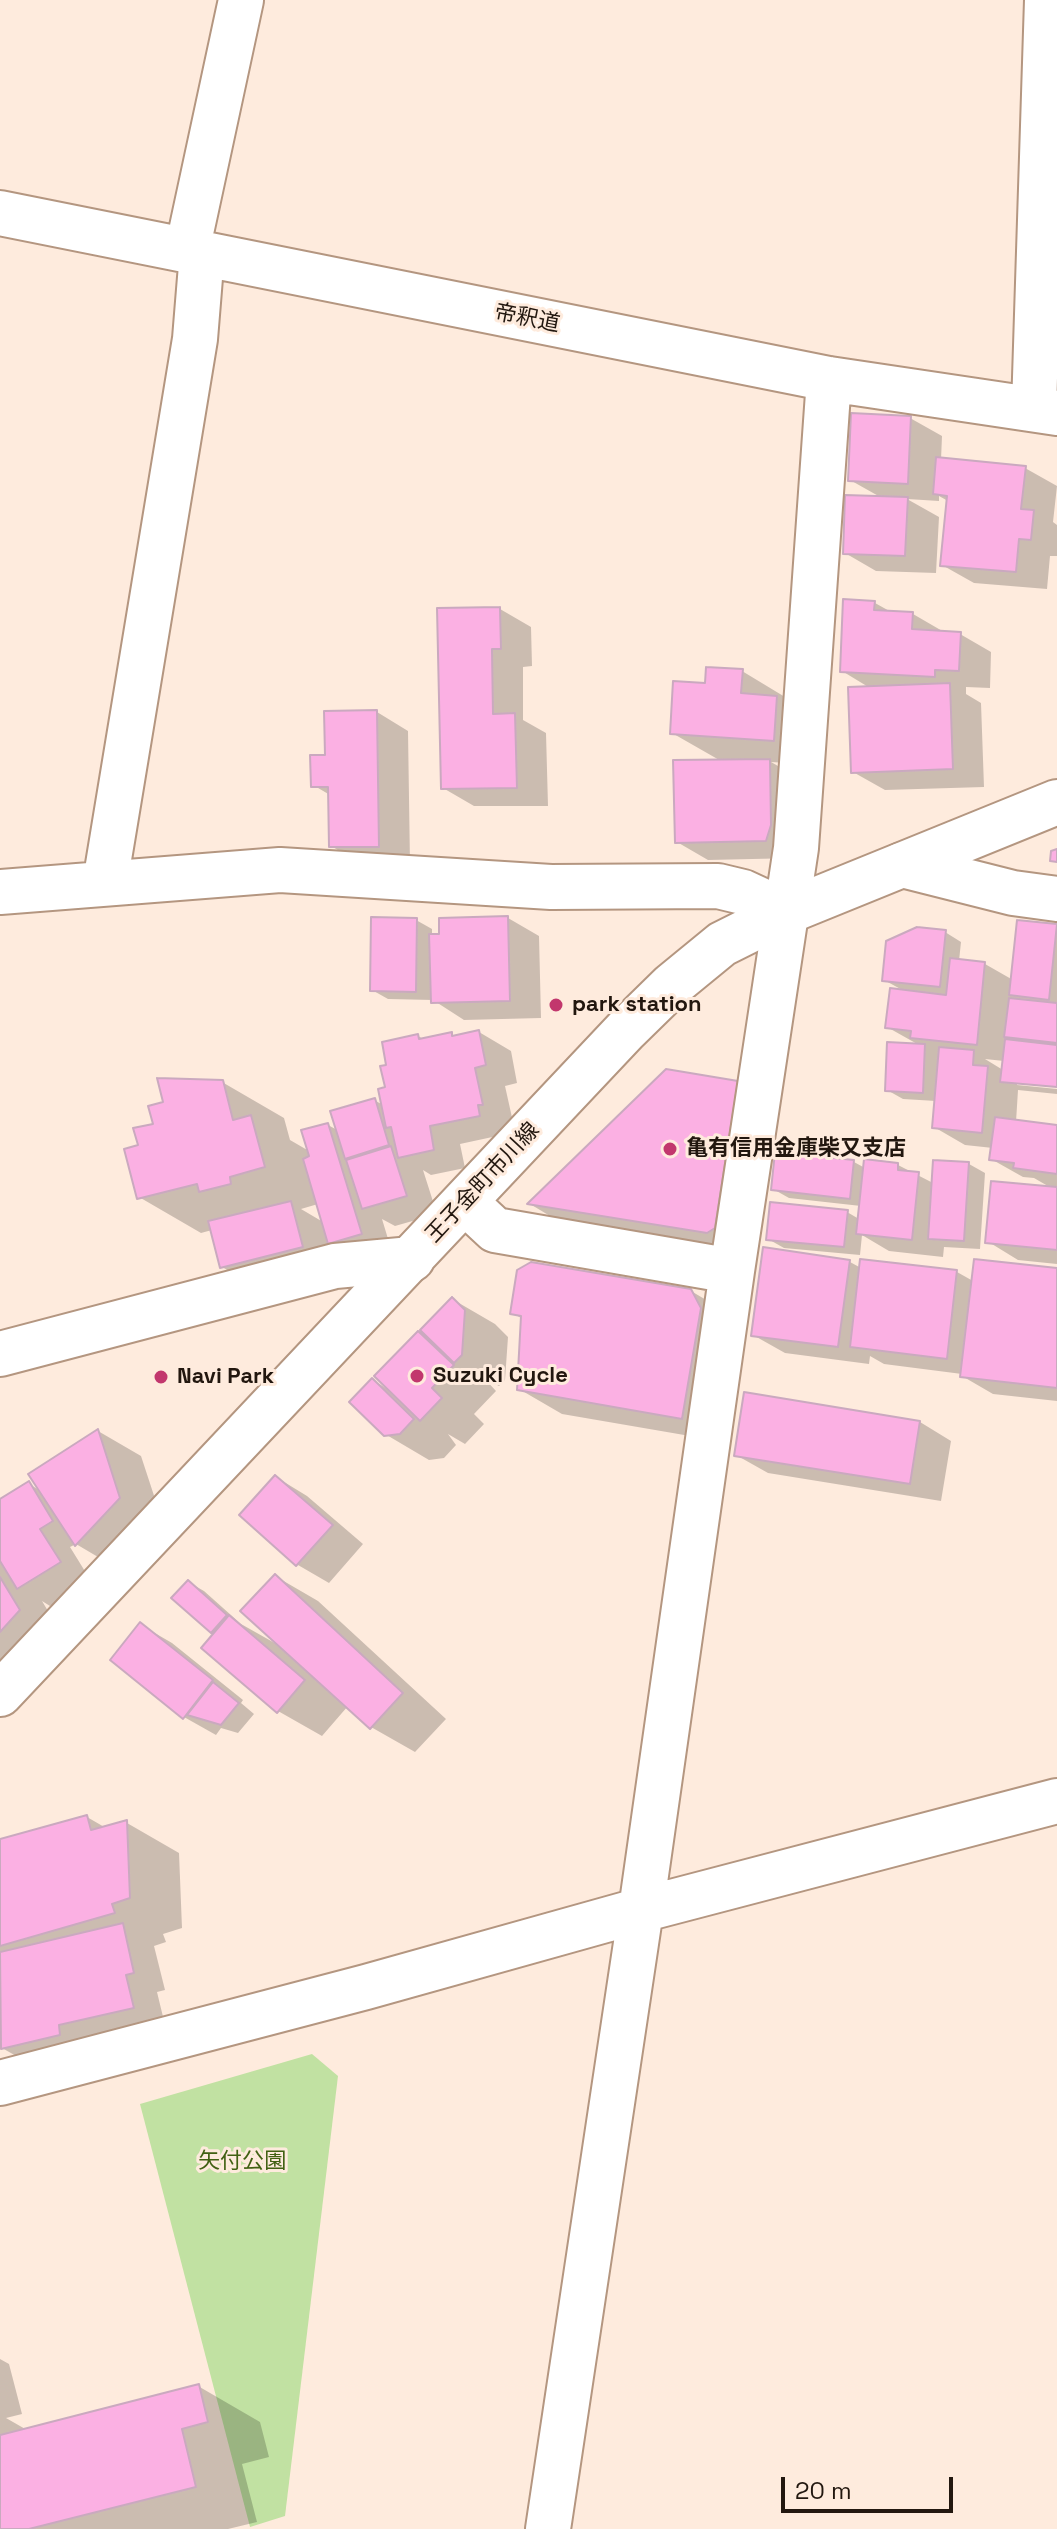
<!DOCTYPE html>
<meta charset="utf-8">
<style>
body{margin:0}
#map{position:relative;width:1057px;height:2529px;overflow:hidden;background:#feebdd;font-family:"Space Grotesk",sans-serif}
canvas{display:block}
.scale{position:absolute;left:781px;top:2477px;width:172px;height:36px;box-sizing:border-box;border:4px solid #22170f;border-top:0;padding-left:10px;font-size:24px;line-height:28px;white-space:nowrap;color:#22170f;-webkit-text-stroke:6px #feebdd;paint-order:stroke}
</style>
<div id="map">
<canvas width="1057" height="2529"></canvas>
<div class="scale">20 m</div>
</div>
<script>
const context = document.querySelector('canvas').getContext('2d');
context.lineJoin = 'round';
function paint(path, color) { context.fillStyle = color; context.fill(path, 'evenodd'); }
const shape = rows => new Path2D(rows.map(r => 'M' + r).join(''));
function strokePath(path, color, width, dash) { context.strokeStyle = color; context.lineWidth = width; context.lineCap = dash ? 'butt' : 'round'; context.setLineDash(dash || []); context.stroke(path); }
function label(font, color, halo, rows, align = 'center') {
  context.font = font + ' "Space Grotesk","Noto Sans JP",sans-serif'; context.lineWidth = 6; context.setLineDash([]); context.textBaseline = 'middle'; context.strokeStyle = halo; context.fillStyle = color; for (const [text, x, y, turn = 0] of rows) {
    context.save(); context.translate(x, y); context.rotate((+turn || 0) * Math.PI / 180); context.textAlign = isNaN(turn) ? turn : align; if (halo) context.strokeText(text, 0, 0); context.fillText(text, 0, 0); context.restore();
  }
}
paint(shape([
 [312,2054,338,2076,285,2516,250,2527,140,2104]
]), '#c1e1a2');
paint(shape([
 [910,418,942,436,941,460,1025,468,1057,486,1053,522,1057,525,1057,556,1050,556,1047,589,974,583,942,565,948,501,939,496,939,501,907,499,939,517,936,573,876,571,845,553,882,498,850,480],
 [875,603,893,613,913,614,944,632,960,634,991,652,990,688,966,687,966,694,981,703,984,787,885,790,853,772,870,688,842,671],
 [500,609,531,627,532,666,523,667,523,720,546,733,548,806,474,806,443,788],
 [742,671,785,697,817,765,771,762,801,779,797,858,708,860,677,842,721,761,672,733,707,685],
 [377,712,408,731,410,864,362,864,331,846,330,795,313,785,327,757],
 [508,918,539,936,541,1018,464,1020,433,1000,388,999,372,990,416,920,432,929,432,936],
 [1019,922,1057,926,1057,1085,1017,1081,1017,1085,1057,1089,1057,1094,1018,1090,1016,1122,1057,1127,1057,1264,1018,1260,987,1241,1053,1189,1034,1178,1023,1177,991,1159,993,1148,965,1145,934,1127,936,1101,903,1099,887,1090,919,1045,887,1027,906,992,884,980,945,932,961,942,959,961,985,964,1013,980],
 [985,1059,1004,1061,1003,1070],
 [479,1032,511,1051,517,1083,505,1086,513,1122,511,1133,460,1144,465,1168,431,1175,423,1170,437,1214,395,1226,382,1219,392,1252,361,1261,328,1242,334,1265,254,1285,222,1267,212,1230,201,1233,139,1197,141,1147,155,1125,222,1082,284,1118,290,1140,309,1151,328,1125,339,1131,374,1100,383,1105,389,1067,418,1036,425,1040,451,1034,456,1037],
 [318,1204,323,1222,301,1209],
 [737,1083,769,1101,739,1250,560,1222,530,1204],
 [854,1162,865,1168,898,1165,933,1183,969,1164,985,1173,980,1249,944,1247,943,1257,889,1251,862,1235,860,1255,784,1248,768,1239,847,1212,859,1219,861,1206,789,1198,773,1189],
 [862,1261,957,1272,973,1281,1057,1270,1057,1401,993,1394,962,1376,962,1374,884,1364,870,1356,869,1364,785,1353,753,1335,850,1262,861,1268],
 [691,1291,735,1317,725,1442,562,1414,519,1389,523,1319,512,1313],
 [452,1299,495,1324,508,1337,505,1380,499,1386,484,1378,496,1391,474,1414,484,1424,465,1444,448,1434,456,1445,444,1458,429,1460,385,1434,373,1380,389,1390,419,1334,432,1341],
 [920,1422,951,1441,941,1501,768,1473,736,1455],
 [98,1431,141,1456,163,1523,120,1570,76,1544,70,1547,91,1581,50,1606,42,1601,63,1636,0,1703,0,1501,29,1484,41,1491],
 [276,1477,307,1496,363,1544,329,1583,298,1565,242,1515],
 [275,1576,318,1601,446,1719,415,1752,371,1727,348,1706,322,1736,278,1711,212,1631,188,1582,204,1591,241,1624,280,1646],
 [141,1625,172,1643,243,1700,241,1703,254,1714,238,1733,221,1728,216,1735,184,1717],
 [87,1817,106,1828,127,1823,179,1853,182,1928,163,1934,166,1942,154,1946,165,1990,157,1992,165,2025,34,2066,2,2048,0,2037,0,1842],
 [0,2359,9,2364,22,2414,6,2418,27,2430,198,2386,260,2422,269,2457,242,2464,257,2522,228,2529,0,2529]
]), '#0003');
const building = shape([
 [851,413,911,416,908,484,848,481,851,413],
 [936,457,1026,466,1021,509,1034,510,1031,540,1019,539,1016,572,940,566,947,496,933,494,936,457],
 [845,495,908,497,905,556,843,554,845,495],
 [843,599,875,601,874,610,913,612,912,629,961,632,959,671,935,670,935,677,840,672,843,599],
 [500,607,501,649,492,649,493,714,515,713,517,788,441,789,437,608,500,607],
 [706,667,743,669,741,693,777,696,774,741,670,734,673,681,705,683,706,667],
 [950,683,953,769,851,773,848,687,950,683],
 [377,710,379,847,329,847,328,787,311,787,310,755,325,755,324,711,377,710],
 [770,759,771,825,766,841,675,843,673,760,770,759],
 [1057,849,1057,862,1050,861,1051,851,1057,849],
 [508,916,510,1001,431,1003,429,934,439,934,439,918,508,916],
 [371,917,417,918,416,992,370,991,371,917],
 [1017,920,1057,924,1049,1000,1009,995,1017,920],
 [917,927,946,930,940,987,882,981,886,941,917,927],
 [950,958,985,962,977,1045,910,1038,911,1031,885,1028,890,988,946,995,950,958],
 [1009,998,1057,1003,1057,1043,1004,1037,1009,998],
 [479,1030,486,1065,475,1068,483,1105,478,1105,480,1116,430,1126,434,1150,398,1158,391,1127,386,1128,378,1089,385,1087,380,1066,386,1065,382,1042,418,1034,419,1039,452,1032,452,1036,479,1030],
 [1005,1039,1057,1045,1057,1087,1000,1082,1005,1039],
 [887,1042,925,1044,923,1093,885,1091,887,1042],
 [939,1047,974,1050,973,1065,988,1066,982,1133,932,1128,939,1047],
 [666,1069,738,1081,715,1228,707,1233,527,1204,666,1069],
 [157,1078,223,1080,233,1120,251,1115,265,1167,230,1177,231,1184,199,1192,197,1184,137,1199,124,1149,138,1145,133,1128,153,1124,148,1106,163,1102,157,1078],
 [375,1098,389,1145,345,1159,330,1111,375,1098],
 [995,1117,1057,1125,1057,1174,1013,1168,1014,1163,989,1160,995,1117],
 [328,1123,362,1234,328,1244,303,1159,309,1156,301,1130,328,1123],
 [391,1146,407,1196,362,1209,346,1160,391,1146],
 [775,1152,854,1160,850,1199,771,1190,775,1152],
 [864,1159,898,1163,898,1170,919,1172,912,1240,856,1234,864,1159],
 [933,1160,969,1162,964,1241,928,1239,933,1160],
 [991,1181,1057,1187,1057,1250,985,1243,991,1181],
 [291,1201,303,1247,220,1268,208,1221,291,1201],
 [770,1202,848,1210,844,1247,766,1240,770,1202],
 [763,1247,850,1260,838,1347,751,1336,763,1247],
 [860,1259,957,1270,947,1359,850,1347,860,1259],
 [974,1259,1057,1268,1057,1388,960,1377,974,1259],
 [531,1262,691,1289,701,1308,682,1419,517,1390,521,1316,510,1314,517,1270,531,1262],
 [452,1297,465,1310,462,1355,454,1363,420,1330,452,1297],
 [418,1331,454,1365,432,1388,442,1398,420,1421,374,1376,418,1331],
 [372,1378,414,1419,400,1434,384,1436,349,1402,372,1378],
 [744,1392,920,1421,910,1484,734,1456,744,1392],
 [98,1429,120,1498,75,1546,28,1474,98,1429],
 [275,1475,333,1525,296,1566,239,1515,275,1475],
 [29,1481,53,1521,40,1529,61,1562,17,1589,0,1561,0,1499,29,1481],
 [275,1574,403,1693,370,1729,240,1611,275,1574],
 [0,1577,20,1610,0,1632,0,1577],
 [188,1580,227,1615,211,1633,171,1598,188,1580],
 [229,1615,305,1680,277,1713,201,1648,229,1615],
 [140,1622,213,1680,183,1719,110,1660,140,1622],
 [213,1682,239,1703,221,1725,187,1715,213,1682],
 [87,1815,91,1830,127,1820,130,1898,112,1904,115,1913,0,1946,0,1839,87,1815],
 [123,1923,134,1973,126,1975,134,2008,59,2025,60,2035,1,2049,0,1952,123,1923],
 [199,2384,208,2422,182,2429,196,2487,29,2529,0,2529,0,2435,199,2384]
]);
paint(building, '#fbb0e3');
strokePath(building, '#caa9bf', 2);
const minor = shape([
 [0,213,829,379,1057,413],
 [187,251,241,0],
 [1034,409,1047,0],
 [902,865,1013,893,1057,899],
 [105,883,195,339,202,253],
 [0,892,280,870,551,887,718,886,743,892,786,912],
 [466,1203,495,1230,732,1271],
 [0,1354,335,1266,412,1259],
 [0,2083,366,1987,641,1910,1057,1801],
 [548,2529,641,1910,732,1271,796,848,829,379]
]);
const secondary = shape([
 [0,1694,626,1030,672,985,722,944,786,912,1057,802]
]);
strokePath(minor, '#b49680', 48);
strokePath(secondary, '#b49680', 48);
strokePath(minor, '#fff', 44);
strokePath(secondary, '#fff', 44);
for (const [x, y, r, color] of [
 [556,1005,8,"#c2376d"],
 [670,1149,8,"#c2376d"],
 [417,1376,8,"#c2376d"],
 [161,1377,8,"#c2376d"]
]) { const dot = new Path2D(); dot.arc(x, y, r, 0, 2 * Math.PI); context.fillStyle = color; context.fill(dot); strokePath(dot, '#feebdd', 3); }
label('22px', '#22170f', '#feebdd', [
 ["帝釈道",527,319,11],
 ["王子金町市川線",483,1183,-47]
]);
label('bold 22px', '#22170f', '#feebdd', [
 ["park station",572,1005],
 ["亀有信用金庫柴又支店",686,1149],
 ["Suzuki Cycle",433,1376],
 ["Navi Park",177,1377]
], 'left');
label('22px', '#416113', '#feebdd', [
 ["矢付公園",242,2162]
]);
</script>
